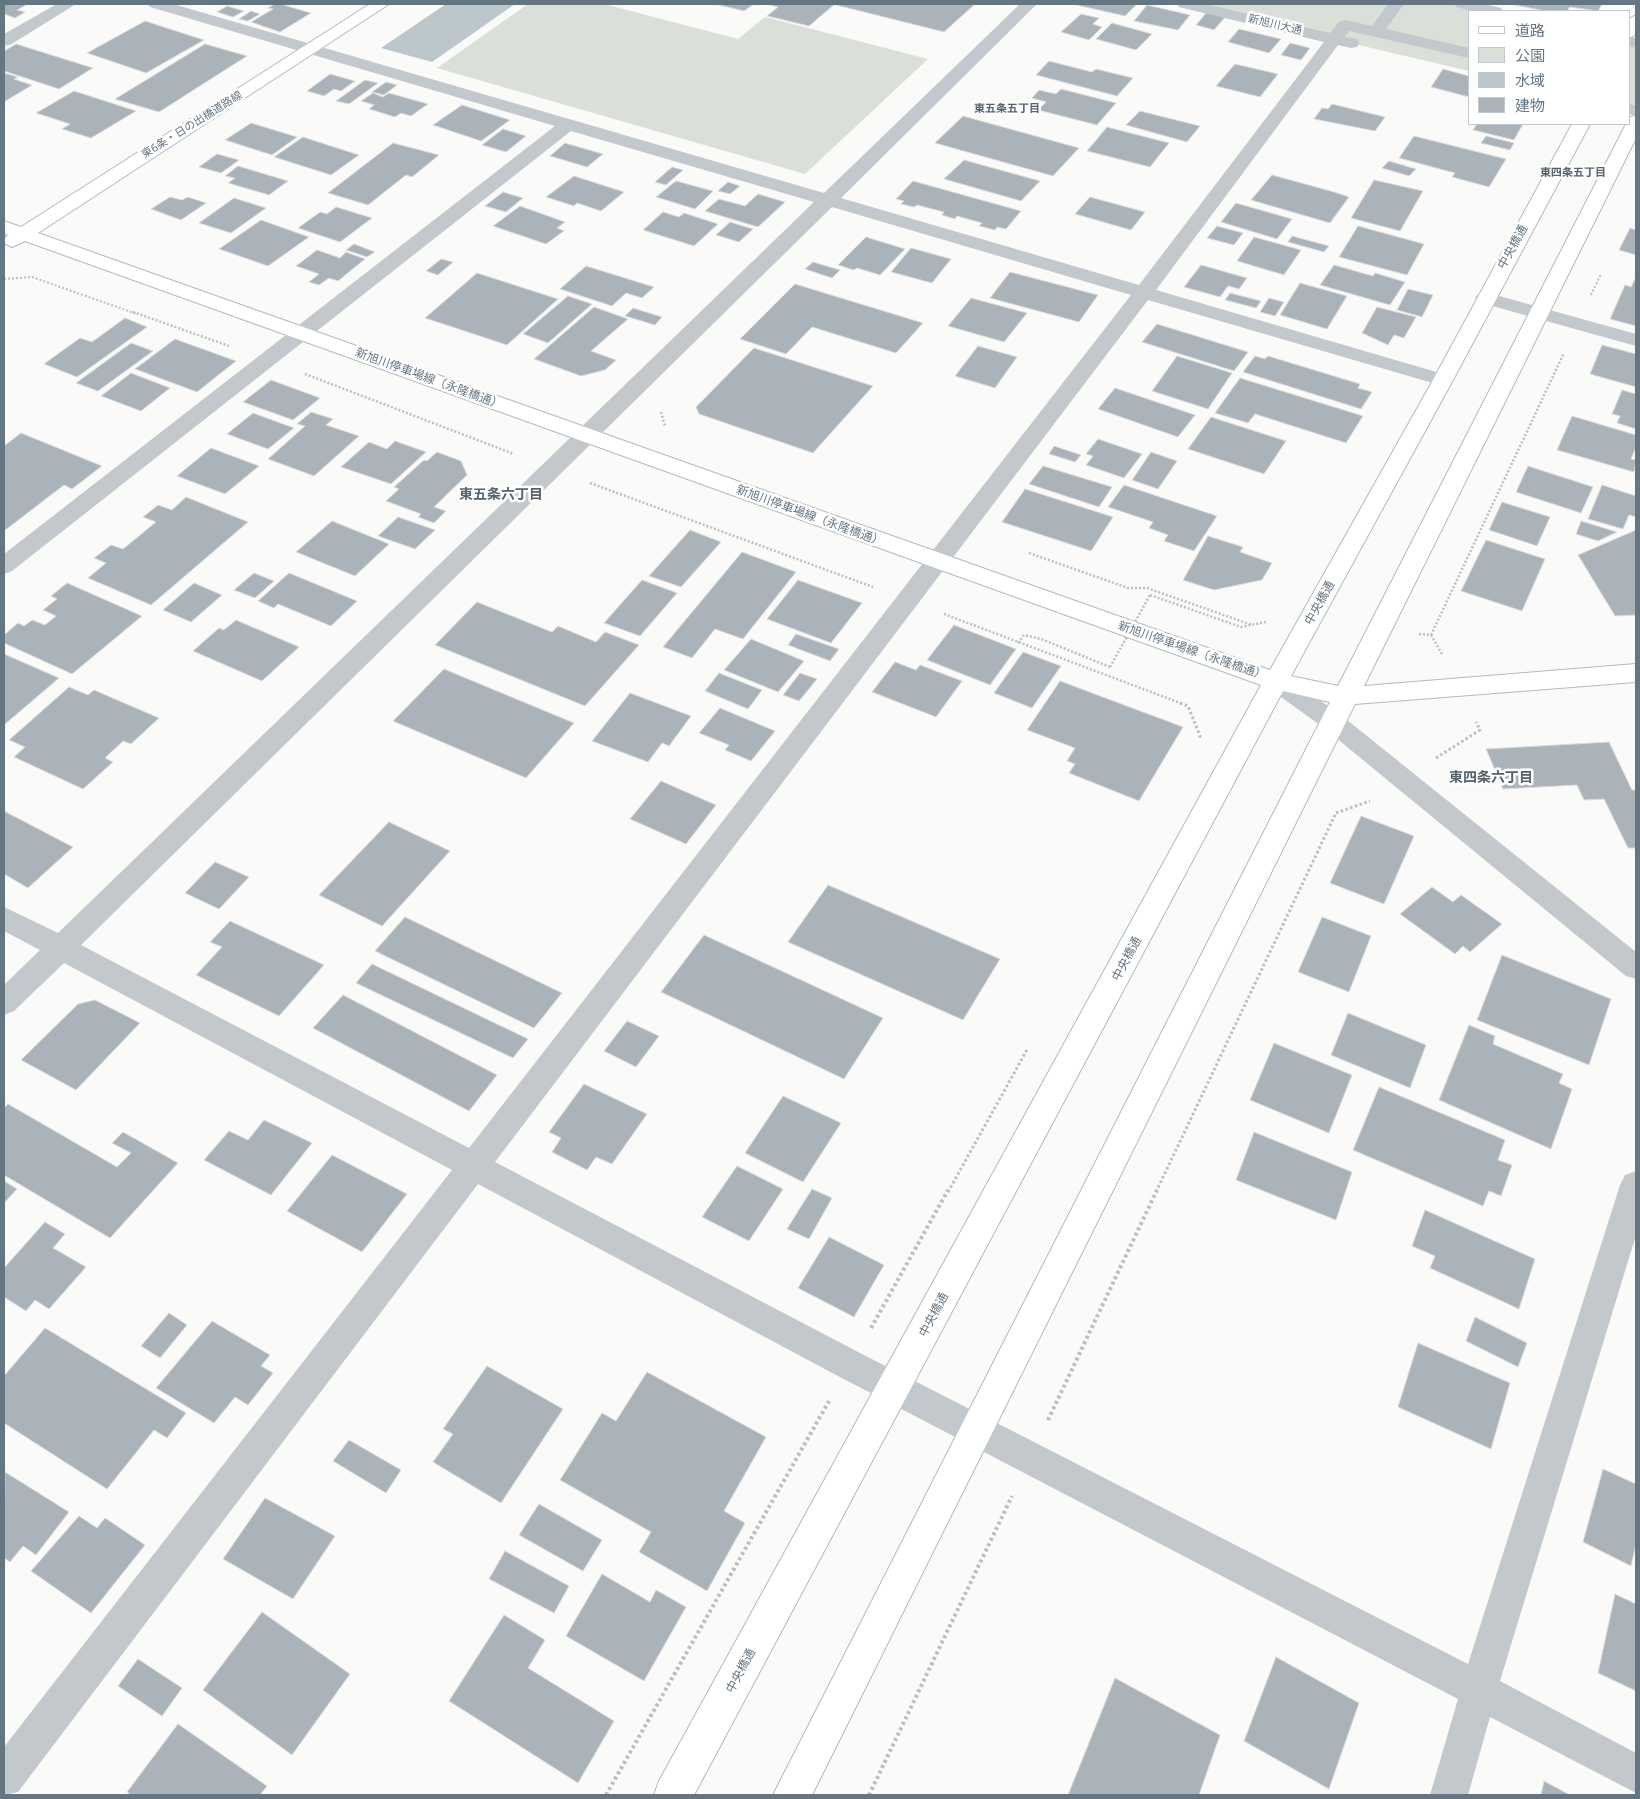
<!DOCTYPE html>
<meta charset="utf-8">
<style>
body{margin:0}
#map{position:relative;width:1640px;height:1799px;overflow:hidden;background:#fafaf8;font-family:"Noto Sans","Noto Sans JP",sans-serif}
canvas{display:block}
.frame{position:absolute;inset:0;border:5px solid #657683;pointer-events:none}
.legend{position:absolute;left:1468px;top:10px;width:162px;height:115px;box-sizing:border-box;background:#fff;border:1px solid #c1c8cd;margin:0;padding:6px 9px;list-style:none;font-size:15px;color:#657683}
.legend li{display:flex;align-items:center;gap:10px;height:25px}
.legend b{width:25px;border:1px solid #c1c8cd}
</style>
<div id="map">
<canvas width="1640" height="1799"></canvas>
<div class="frame"></div>
<ul class="legend">
<li><b style="height:6px;background:#fff"></b>道路</li>
<li><b style="height:14px;background:#dadfd7"></b>公園</li>
<li><b style="height:14px;background:#bbc7cb"></b>水域</li>
<li><b style="height:14px;background:#aab3b9"></b>建物</li>
</ul>
</div>
<script>
const context = document.querySelector('canvas').getContext('2d');
context.lineJoin = 'round';
function paint(path, color) { context.fillStyle = color; context.fill(path, 'evenodd'); }
const shape = rows => new Path2D(rows.map(r => 'M' + r).join(''));
function strokePath(path, color, width, dash) { context.strokeStyle = color; context.lineWidth = width; context.lineCap = dash ? 'butt' : 'round'; context.setLineDash(dash || []); context.stroke(path); }
function label(font, color, halo, rows, align = 'center') {
  context.font = font + ' "Noto Sans","Noto Sans JP",sans-serif'; context.lineWidth = 5; context.setLineDash([]); context.textBaseline = 'middle'; context.strokeStyle = halo; context.fillStyle = color; for (const [text, x, y, turn = 0] of rows) {
    context.save(); context.translate(x, y); context.rotate((+turn || 0) * Math.PI / 180); context.textAlign = isNaN(turn) ? turn : align; if (halo) context.strokeText(text, 0, 0); context.fillText(text, 0, 0); context.restore();
  }
}
paint(shape([
 [528,4,604,4,738,39,765,17,928,59,805,174,437,68],
 [1185,4,1470,4,1503,11,1469,11,1469,71],
 [1629,40,1636,42,1636,111,1629,110]
]), '#dadfd7');
paint(shape([
 [446,4,515,4,432,62,381,48]
]), '#bbc7cb');
const building = shape([
 [4,4,28,4,17,10,25,12,15,18,4,14,4,4],
 [275,4,280,4,311,13,280,32,251,22,273,9,268,8,275,4],
 [715,4,754,4,744,11,715,4],
 [765,4,835,4,809,26,767,16,778,7,765,4],
 [832,4,975,4,944,32,832,4],
 [1072,4,1137,4,1125,16,1072,4],
 [1510,4,1602,4,1598,11,1570,7,1567,11,1545,11,1510,4],
 [1147,5,1190,15,1178,30,1134,21,1147,5],
 [227,6,244,11,233,17,217,12,227,6],
 [251,11,260,14,248,21,239,19,251,11],
 [1207,12,1226,16,1214,30,1196,25,1207,12],
 [1081,14,1099,18,1093,24,1102,27,1089,40,1061,32,1081,14],
 [145,21,204,40,146,73,87,53,145,21],
 [1112,23,1152,34,1136,50,1096,39,1112,23],
 [1239,29,1281,39,1269,53,1228,42,1239,29],
 [1290,43,1310,48,1301,60,1281,55,1290,43],
 [16,44,93,68,59,89,4,71,4,51,16,44],
 [205,44,247,56,159,112,115,99,205,44],
 [1049,61,1092,72,1096,69,1133,78,1117,96,1036,75,1049,61],
 [1235,64,1278,74,1260,97,1216,86,1235,64],
 [1443,69,1469,76,1469,97,1431,87,1443,69],
 [4,73,18,77,14,79,32,85,4,102,4,73],
 [330,74,355,81,341,91,334,89,324,96,307,91,330,74],
 [365,80,378,83,349,104,336,101,365,80],
 [386,82,397,85,384,95,372,92,386,82],
 [1061,89,1116,103,1097,125,1038,110,1046,102,1032,98,1039,90,1056,94,1061,89],
 [74,91,136,111,91,138,62,129,70,124,36,113,74,91],
 [373,93,383,97,389,93,428,104,411,116,401,113,395,117,369,109,374,105,361,101,373,93],
 [1332,104,1385,117,1375,131,1314,119,1322,108,1328,109,1332,104],
 [462,105,510,120,481,141,433,125,462,105],
 [1140,111,1200,126,1187,142,1126,125,1140,111],
 [963,116,1079,148,1053,176,935,143,963,116],
 [251,123,297,137,272,155,225,140,251,123],
 [1477,124,1523,124,1514,140,1473,130,1477,124],
 [1107,127,1169,143,1150,167,1087,151,1107,127],
 [503,129,526,136,506,152,482,145,503,129],
 [1414,136,1506,159,1489,187,1452,177,1455,173,1399,158,1414,136],
 [1486,136,1514,143,1510,150,1481,143,1486,136],
 [303,137,359,155,331,175,274,157,303,137],
 [393,143,439,155,412,177,406,175,368,205,328,193,393,143],
 [565,143,603,154,587,167,550,156,565,143],
 [217,154,239,160,221,173,199,167,217,154],
 [964,160,1040,181,1021,201,944,179,964,160],
 [1389,161,1416,169,1409,176,1382,168,1389,161],
 [238,166,288,181,269,195,228,183,235,178,225,176,238,166],
 [672,167,683,170,666,185,655,182,672,167],
 [1272,175,1334,192,1349,197,1330,223,1251,200,1272,175],
 [574,176,624,192,601,211,577,203,574,206,546,197,574,176],
 [1374,180,1423,191,1400,231,1351,218,1374,180],
 [676,181,713,191,695,209,656,197,676,181],
 [913,181,1021,211,1006,229,997,227,995,230,979,226,982,223,957,216,955,219,942,215,944,212,917,205,914,207,901,204,904,201,896,199,913,181],
 [728,182,740,186,730,194,718,191,728,182],
 [503,192,523,198,506,212,485,206,503,192],
 [758,194,785,202,758,227,705,211,719,199,745,206,758,194],
 [170,197,182,200,188,197,206,203,181,220,151,209,170,197],
 [1090,197,1145,212,1131,230,1075,214,1090,197],
 [234,198,266,208,231,233,199,223,234,198],
 [1236,203,1292,219,1277,239,1221,222,1236,203],
 [520,206,565,222,557,228,564,231,546,244,493,226,520,206],
 [336,207,372,218,340,242,298,228,320,212,327,214,336,207],
 [663,212,679,217,684,213,718,224,694,246,643,230,663,212],
 [261,220,309,237,268,266,219,249,261,220],
 [730,222,753,229,739,242,716,235,730,222],
 [1217,226,1243,233,1234,245,1207,238,1217,226],
 [1358,226,1424,244,1407,275,1339,257,1358,226],
 [1630,228,1636,230,1636,255,1619,250,1630,228],
 [1292,236,1329,246,1324,252,1288,242,1292,236],
 [866,237,905,249,880,275,857,268,854,270,838,265,866,237],
 [1254,237,1301,250,1284,275,1237,261,1254,237],
 [354,244,375,252,367,257,346,250,354,244],
 [911,248,951,259,932,283,891,272,911,248],
 [317,250,340,258,346,252,365,259,338,281,329,278,319,285,309,282,319,274,296,266,317,250],
 [441,259,453,262,438,275,426,271,441,259],
 [813,262,840,270,832,278,805,269,813,262],
 [1201,265,1247,278,1239,289,1228,286,1220,297,1184,287,1201,265],
 [1334,265,1373,276,1375,273,1405,282,1390,305,1320,285,1334,265],
 [586,266,654,287,642,298,626,293,612,306,560,289,586,266],
 [1010,272,1098,295,1079,322,990,298,1010,272],
 [477,273,558,299,507,345,425,318,477,273],
 [1636,277,1636,326,1610,319,1625,285,1631,287,1636,277],
 [1300,283,1347,296,1327,329,1280,315,1300,283],
 [795,284,923,323,896,353,812,327,786,354,740,339,795,284],
 [1408,289,1433,295,1422,317,1397,310,1408,289],
 [1230,293,1261,301,1256,308,1225,300,1230,293],
 [568,296,592,304,548,343,523,334,568,296],
 [971,298,1027,313,1004,342,948,326,971,298],
 [1269,298,1284,302,1275,316,1260,312,1269,298],
 [594,307,628,319,591,351,616,360,605,370,581,376,534,359,594,307],
 [1377,307,1416,317,1404,338,1394,335,1388,345,1362,333,1377,307],
 [633,308,662,317,655,325,625,316,633,308],
 [125,318,147,327,77,377,44,364,80,338,92,342,125,318],
 [1157,324,1248,352,1234,371,1142,342,1157,324],
 [175,339,236,361,197,392,135,369,175,339],
 [131,343,153,351,98,391,76,383,131,343],
 [1602,345,1636,354,1636,387,1590,374,1602,345],
 [978,346,1017,357,995,388,955,376,978,346],
 [754,348,873,386,813,453,699,414,696,407,754,348],
 [1177,356,1232,373,1208,409,1152,391,1177,356],
 [1255,356,1265,359,1268,356,1360,384,1358,388,1372,392,1361,409,1243,372,1255,356],
 [131,373,170,388,141,411,101,396,131,373],
 [1240,378,1363,416,1346,443,1255,414,1248,423,1215,413,1240,378],
 [271,380,320,398,293,420,243,402,271,380],
 [1115,388,1195,415,1178,437,1098,409,1115,388],
 [1622,390,1636,394,1636,429,1617,423,1620,416,1612,414,1622,390],
 [311,412,333,419,326,425,359,436,314,476,268,459,305,426,297,424,311,412],
 [253,413,294,428,268,449,227,434,253,413],
 [1572,416,1636,435,1636,447,1631,459,1636,460,1634,472,1557,450,1572,416],
 [1211,417,1286,441,1264,474,1188,449,1211,417],
 [21,433,102,466,72,489,64,485,4,531,4,446,21,433],
 [1098,439,1142,454,1124,478,1086,465,1093,456,1086,454,1098,439],
 [395,441,426,452,391,484,341,467,369,442,387,449,395,441],
 [1054,446,1081,455,1075,462,1049,454,1054,446],
 [211,448,259,466,225,494,177,476,211,448],
 [437,452,461,461,467,475,434,507,446,511,434,523,418,517,421,514,386,501,399,489,394,487,424,460,427,461,437,452],
 [1151,452,1177,461,1158,489,1132,480,1151,452],
 [1043,466,1112,487,1099,507,1029,484,1043,466],
 [1528,466,1593,487,1581,513,1516,492,1528,466],
 [1124,485,1217,516,1194,551,1164,541,1168,535,1149,528,1153,522,1108,507,1124,485],
 [1602,485,1636,496,1636,517,1629,515,1623,529,1588,519,1602,485],
 [1025,489,1113,517,1091,551,1002,522,1025,489],
 [186,497,248,522,151,605,88,578,106,563,94,558,111,545,123,549,156,522,143,517,158,505,172,510,186,497],
 [1502,502,1550,517,1537,546,1489,530,1502,502],
 [398,517,435,530,415,549,378,536,398,517],
 [332,521,389,544,355,576,296,552,332,521],
 [1581,521,1617,532,1598,541,1576,534,1581,521],
 [690,530,721,542,681,587,649,576,690,530],
 [1636,530,1636,615,1615,616,1578,555,1636,530],
 [1208,536,1243,547,1240,552,1272,563,1262,580,1214,590,1183,580,1208,536],
 [1486,540,1545,559,1522,611,1461,591,1486,540],
 [742,552,796,572,743,639,715,629,692,658,663,647,742,552],
 [254,573,274,581,255,598,234,590,254,573],
 [289,573,357,601,331,626,278,604,274,608,258,601,289,573],
 [642,580,677,593,640,636,604,623,642,580],
 [798,580,862,603,831,643,767,619,798,580],
 [67,583,142,616,72,674,4,643,4,635,18,623,24,626,32,620,45,625,56,616,43,610,57,599,51,596,67,583],
 [194,583,222,595,191,622,163,610,194,583],
 [477,602,552,632,558,626,596,642,605,632,639,645,585,706,435,645,477,602],
 [236,620,299,647,262,681,193,651,219,628,224,630,236,620],
 [954,625,1016,649,990,685,927,660,954,625],
 [796,634,839,649,830,661,788,645,796,634],
 [751,639,804,661,778,692,724,670,751,639],
 [1023,652,1061,666,1032,708,994,693,1023,652],
 [4,654,59,678,4,725,4,654],
 [895,662,916,670,920,665,962,681,936,717,872,692,895,662],
 [444,669,574,723,526,778,393,721,444,669],
 [719,673,762,690,748,709,705,691,719,673],
 [800,673,817,679,799,701,783,695,800,673],
 [1060,681,1183,727,1139,801,1069,773,1075,764,1067,761,1075,748,1027,730,1060,681],
 [69,687,88,695,94,690,159,718,131,744,123,741,105,758,113,762,83,789,14,757,25,747,9,740,69,687],
 [630,693,691,716,669,746,662,743,648,762,592,741,630,693],
 [720,708,775,731,751,761,725,750,729,745,699,733,720,708],
 [1609,742,1632,790,1636,790,1636,848,1628,848,1604,799,1584,800,1577,785,1503,789,1486,749,1609,742],
 [661,781,716,805,686,844,630,819,661,781],
 [4,811,73,847,28,888,4,874,4,811],
 [1361,816,1414,836,1384,904,1330,883,1361,816],
 [389,822,450,851,382,926,319,895,389,822],
 [215,862,249,877,219,909,185,893,215,862],
 [828,885,1000,959,963,1020,788,942,828,885],
 [1432,887,1453,902,1461,895,1502,924,1470,952,1463,946,1455,954,1400,914,1432,887],
 [405,917,562,993,534,1028,375,951,405,917],
 [1322,917,1371,936,1349,992,1298,972,1322,917],
 [230,921,324,965,279,1016,196,975,222,947,210,942,230,921],
 [704,935,883,1018,844,1079,661,992,704,935],
 [1502,955,1611,999,1589,1065,1477,1020,1502,955],
 [372,964,528,1039,513,1058,356,983,372,964],
 [343,995,497,1075,469,1111,313,1028,343,995],
 [95,1000,140,1023,76,1090,21,1060,78,1004,95,1000],
 [1348,1013,1426,1045,1410,1088,1331,1055,1348,1013],
 [627,1021,659,1036,636,1067,604,1051,627,1021],
 [1469,1025,1495,1036,1493,1044,1563,1074,1559,1083,1572,1089,1551,1149,1439,1100,1469,1025],
 [1274,1043,1352,1075,1329,1133,1250,1100,1274,1043],
 [584,1084,647,1114,612,1164,596,1157,587,1170,552,1152,561,1138,549,1132,584,1084],
 [1379,1087,1505,1140,1498,1160,1512,1165,1501,1196,1489,1191,1483,1206,1353,1150,1379,1087],
 [783,1096,841,1123,803,1182,745,1153,783,1096],
 [8,1104,117,1167,131,1153,112,1143,123,1132,178,1163,110,1238,4,1175,4,1108,8,1104],
 [264,1120,312,1143,271,1195,204,1160,229,1131,248,1140,264,1120],
 [1254,1132,1352,1172,1336,1220,1236,1180,1254,1132],
 [332,1155,407,1194,362,1252,287,1211,332,1155],
 [737,1166,783,1189,749,1241,702,1217,737,1166],
 [4,1181,17,1189,4,1203,4,1181],
 [812,1189,832,1198,809,1239,787,1229,812,1189],
 [1425,1210,1535,1259,1519,1309,1430,1268,1435,1256,1412,1246,1425,1210],
 [45,1222,65,1234,53,1248,86,1267,49,1309,35,1300,26,1311,4,1297,4,1268,45,1222],
 [829,1237,884,1265,854,1317,798,1288,829,1237],
 [169,1313,187,1325,160,1358,141,1346,169,1313],
 [1475,1317,1527,1343,1518,1367,1466,1341,1475,1317],
 [212,1321,270,1355,261,1366,273,1373,248,1405,235,1397,214,1423,156,1388,212,1321],
 [45,1328,186,1413,167,1438,154,1430,107,1489,4,1423,4,1376,45,1328],
 [1418,1343,1510,1383,1491,1449,1398,1407,1418,1343],
 [487,1366,563,1409,501,1503,433,1462,453,1434,443,1429,487,1366],
 [647,1372,766,1437,724,1511,745,1523,707,1591,639,1552,651,1532,560,1480,602,1413,616,1421,647,1372],
 [349,1440,401,1470,386,1493,333,1461,349,1440],
 [1603,1469,1636,1484,1636,1544,1631,1566,1583,1542,1603,1469],
 [5,1472,69,1512,36,1555,23,1546,10,1562,4,1558,5,1472],
 [265,1498,335,1536,293,1599,223,1559,265,1498],
 [539,1504,602,1540,583,1571,519,1535,539,1504],
 [79,1516,97,1528,105,1518,145,1545,91,1613,31,1571,79,1516],
 [505,1551,569,1586,554,1613,489,1579,505,1551],
 [602,1574,650,1602,656,1590,686,1607,644,1681,566,1636,602,1574],
 [1615,1594,1636,1604,1636,1691,1598,1673,1615,1594],
 [262,1612,350,1674,292,1755,203,1690,262,1612],
 [504,1615,545,1640,528,1668,614,1721,578,1783,449,1701,504,1615],
 [1276,1657,1359,1703,1329,1789,1244,1741,1276,1657],
 [138,1659,182,1688,162,1716,118,1686,138,1659],
 [1115,1678,1220,1735,1199,1795,1068,1795,1115,1678],
 [178,1724,267,1786,260,1795,131,1795,127,1792,178,1724],
 [1544,1781,1570,1795,1541,1795,1544,1781]
]);
paint(building, '#aab3b9');
strokePath(building, '#dcdcda', 1);
const secondary = shape([
 [370,4,389,4,38,233,1270,670,1433,380,1572,124,1590,124,1453,380,1291,676,1338,686,1626,124,1629,124,1630,117,1636,116,1636,138,1364,686,1636,664,1636,682,1355,704,812,1795,773,1795,1330,702,1283,691,694,1795,654,1795,659,1781,1261,685,25,241,12,247,4,243,4,239,8,235,4,233,4,221,21,227,370,4],
 [1636,15,1636,34,1629,38,1629,19,1636,15]
]);
strokePath(secondary, '#b3babf', 2);
strokePath(shape([
 [4,279,32,277,137,314],
 [1591,295,1601,274]
]), '#bbbfc2', 2, [2, 2]);
strokePath(shape([
 [133,312,229,346],
 [305,374,514,454],
 [661,412,665,426],
 [590,483,873,587],
 [1029,553,1128,588,1147,588,1252,625],
 [1150,595,1241,627,1266,622],
 [944,614,1183,704],
 [1419,634,1431,635],
 [1431,635,1564,353],
 [1431,635,1442,654],
 [1018,643,1024,635,1041,639,1110,667]
]), '#bbbfc2', 2.5, [2, 2]);
strokePath(shape([
 [1180,703,1188,706,1200,736,1199,739],
 [1436,758,1480,730,1476,722],
 [1336,813,1370,801],
 [948,1192,1028,1048],
 [1156,1192,1336,813]
]), '#bbbfc2', 3, [2.5, 2.5]);
strokePath(shape([
 [871,1328,948,1190],
 [1048,1420,1157,1190],
 [606,1795,829,1401],
 [869,1795,1012,1496]
]), '#bbbfc2', 4, [3, 3]);
paint(shape([
 [57,4,76,4,10,45,4,46,4,34,57,4],
 [148,4,173,4,824,193,1020,4,1037,4,841,198,1139,285,1324,42,1179,7,1177,4,1205,4,1330,33,1339,22,1345,20,1372,26,1388,4,1404,4,1386,29,1469,48,1469,58,1349,31,1345,37,1357,39,1359,43,1357,47,1351,48,1338,45,1156,290,1450,376,1453,380,1450,384,1443,386,1436,384,1148,300,495,1162,862,1354,1468,1664,1620,1185,1625,1175,1636,1171,1636,1235,1500,1681,1636,1753,1636,1793,1490,1717,1468,1795,1430,1795,1458,1699,838,1376,478,1184,18,1792,4,1795,4,1747,452,1170,64,963,14,1011,4,1015,4,985,40,950,4,931,4,907,58,933,814,202,571,131,12,571,4,574,4,554,555,126,150,7,148,4],
 [832,207,1131,295,469,1148,81,945,832,207],
 [1454,4,1484,4,1501,8,1503,11,1473,11,1456,7,1454,4],
 [1629,36,1636,38,1636,48,1629,46,1629,36],
 [1629,104,1636,106,1636,116,1629,114,1629,104],
 [1485,292,1636,334,1636,346,1478,302,1475,298,1478,294,1485,292],
 [1276,672,1285,675,1342,716,1636,952,1636,979,1626,976,1324,728,1267,687,1264,681,1267,675,1276,672]
]), '#c3c8cc');
paint(secondary, '#fff');
strokePath(shape([
 [1110,667,1150,595]
]), '#bbbfc2', 2.5, [2, 2]);
label('11px', '#657683', '#fff', [
 ["新旭川大通",1275,25,13],
 ["東6条・日の出橋道路線",192,125,-32]
]);
label('bold 11px', '#57646e', '#fff', [
 ["東五条五丁目",1007,109],
 ["東四条五丁目",1573,173]
]);
label('12px', '#657683', '#fff', [
 ["中央橋通",1513,247,-61],
 ["新旭川停車場線（永隆橋通）",429,379,20],
 ["新旭川停車場線（永隆橋通）",810,516,20],
 ["中央橋通",1320,603,-61],
 ["新旭川停車場線（永隆橋通）",1192,651,19],
 ["中央橋通",1127,959,-62],
 ["中央橋通",934,1315,-62],
 ["中央橋通",741,1671,-62]
]);
label('bold 14px', '#57646e', '#fff', [
 ["東五条六丁目",501,495],
 ["東四条六丁目",1491,778]
]);
</script>
